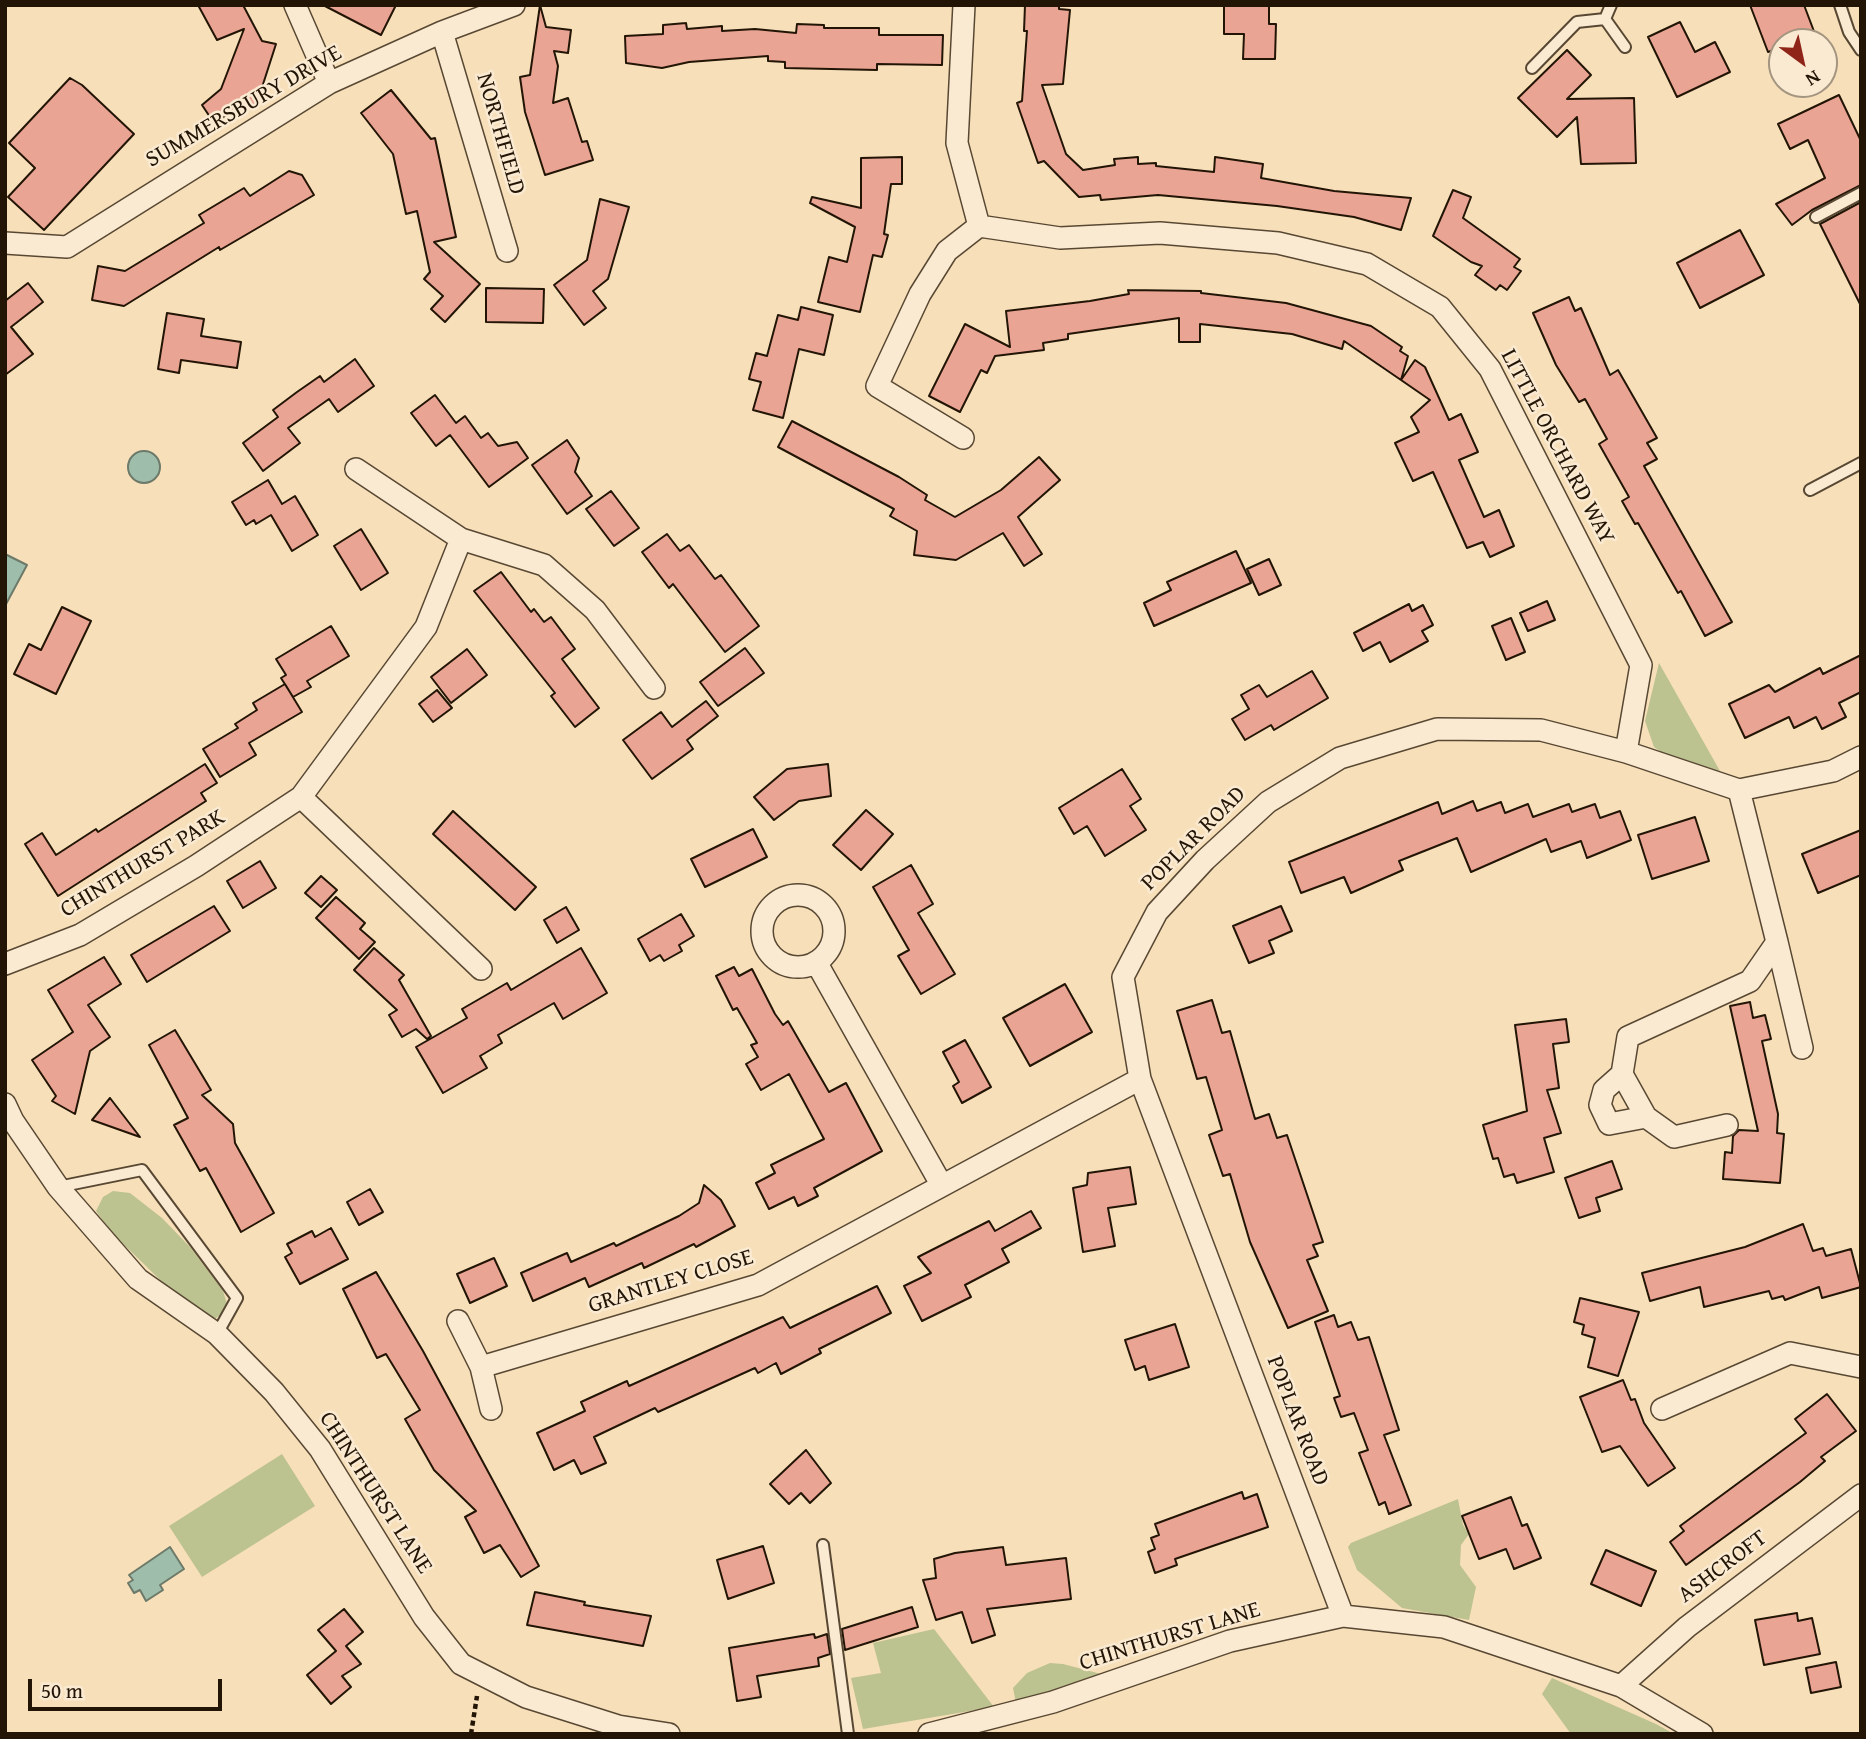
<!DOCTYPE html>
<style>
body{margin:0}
#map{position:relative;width:1866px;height:1739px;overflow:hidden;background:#f7dfb9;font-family:"Gentium Book Plus",serif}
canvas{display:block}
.frame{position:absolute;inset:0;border:7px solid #231506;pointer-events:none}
.north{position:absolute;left:1768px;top:28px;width:70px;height:70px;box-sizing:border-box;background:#faead2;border:2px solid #a49580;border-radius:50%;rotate:147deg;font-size:19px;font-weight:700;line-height:28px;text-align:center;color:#231506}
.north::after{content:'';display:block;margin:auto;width:24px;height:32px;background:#8f2418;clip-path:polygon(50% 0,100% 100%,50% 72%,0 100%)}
.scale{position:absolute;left:28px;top:1679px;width:194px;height:32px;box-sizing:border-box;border:4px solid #231506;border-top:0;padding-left:9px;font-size:21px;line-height:24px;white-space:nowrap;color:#231506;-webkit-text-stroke:5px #faead2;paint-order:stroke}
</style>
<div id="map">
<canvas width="1866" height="1739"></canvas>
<div class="frame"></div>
<div class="north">N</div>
<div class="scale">50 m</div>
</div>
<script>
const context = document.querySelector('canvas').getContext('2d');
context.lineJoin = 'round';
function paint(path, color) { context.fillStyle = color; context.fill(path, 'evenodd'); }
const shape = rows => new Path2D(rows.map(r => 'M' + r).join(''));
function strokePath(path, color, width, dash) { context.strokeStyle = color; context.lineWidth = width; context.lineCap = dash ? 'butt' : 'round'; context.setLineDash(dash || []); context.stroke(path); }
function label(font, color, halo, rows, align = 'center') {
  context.font = font + ' "Gentium Book Plus",serif'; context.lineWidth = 5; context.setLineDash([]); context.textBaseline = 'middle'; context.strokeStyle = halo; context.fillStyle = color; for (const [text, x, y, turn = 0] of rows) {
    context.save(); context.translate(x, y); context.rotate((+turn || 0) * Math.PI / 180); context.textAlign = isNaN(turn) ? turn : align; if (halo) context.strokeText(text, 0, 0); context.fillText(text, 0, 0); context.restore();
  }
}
paint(shape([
 [1659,663,1720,771,1667,756,1654,747,1645,721],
 [113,1191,130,1193,162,1218,190,1247,223,1291,228,1307,221,1315,214,1319,197,1316,110,1231,96,1211,103,1197],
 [282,1454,315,1506,202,1577,169,1526],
 [1458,1499,1463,1525,1469,1534,1461,1545,1460,1565,1476,1587,1469,1620,1402,1608,1357,1570,1348,1547,1351,1543],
 [934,1629,994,1707,863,1729,851,1678,881,1673,873,1643],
 [1050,1663,1063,1664,1105,1675,1016,1703,1013,1688,1027,1673],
 [1552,1678,1656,1724,1674,1734,1571,1734,1542,1694]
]), '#bcc290');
const water = shape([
 '128 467a16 16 0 1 1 32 0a16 16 0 1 1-32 0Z',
 [5,554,27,565,5,606,5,554],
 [170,1547,184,1569,160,1585,163,1590,146,1601,140,1590,134,1593,128,1583,133,1580,129,1575,170,1547]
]);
paint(water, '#9ebdab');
strokePath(water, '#6d7a69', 2);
const building = shape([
 [198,5,243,5,262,41,276,44,256,106,242,105,214,123,202,105,221,89,244,29,217,40,198,5],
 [323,5,396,5,381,35,323,5],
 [540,5,546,27,571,30,568,53,554,51,558,66,553,103,568,98,582,142,587,141,593,160,545,175,525,112,520,77,530,75,540,5],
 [1025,5,1059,5,1059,9,1070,10,1063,84,1042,85,1066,154,1083,170,1115,165,1114,159,1138,157,1138,164,1156,163,1156,166,1214,172,1215,157,1263,164,1261,178,1334,191,1411,198,1401,230,1354,217,1277,206,1158,195,1101,200,1100,195,1079,197,1044,161,1038,163,1017,103,1022,101,1027,31,1024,31,1025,5],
 [1224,5,1269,5,1269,24,1276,24,1275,59,1243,59,1244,34,1224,34,1224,5],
 [1750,5,1804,5,1815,34,1795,42,1782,42,1782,47,1768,52,1750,5],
 [1680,22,1695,52,1715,42,1730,72,1677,97,1648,37,1680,22],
 [686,23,687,29,722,26,722,31,755,29,796,33,797,24,824,25,824,28,879,28,879,35,943,35,942,65,877,64,877,70,785,68,785,62,768,61,768,56,689,62,662,68,626,63,625,36,663,34,663,25,686,23],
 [1567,50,1591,75,1567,99,1634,98,1636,163,1581,164,1577,117,1557,137,1518,98,1567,50],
 [70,78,82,85,134,134,44,230,8,197,35,168,9,143,70,78],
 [391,90,431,139,435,138,456,237,434,242,480,284,445,322,431,309,443,296,424,279,430,272,417,211,406,214,393,154,361,113,391,90],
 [1839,95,1861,141,1861,185,1812,210,1792,225,1776,204,1825,178,1808,140,1790,149,1778,124,1839,95],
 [902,157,902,184,891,184,884,234,888,235,882,257,873,255,860,312,818,302,829,257,847,262,855,227,810,203,812,197,861,208,861,158,902,157],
 [289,171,302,175,314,195,220,250,219,247,124,306,92,300,98,266,125,271,204,223,199,215,244,188,250,196,289,171],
 [1453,190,1471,197,1463,218,1520,259,1514,267,1521,271,1507,290,1500,285,1496,290,1475,275,1482,266,1471,262,1433,236,1453,190],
 [600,199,629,207,608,279,593,291,606,308,584,325,554,285,587,260,600,199],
 [1861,202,1861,306,1820,224,1861,202],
 [1740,230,1764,275,1700,308,1677,263,1740,230],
 [28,283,43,302,11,327,33,354,5,375,5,301,28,283],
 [486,288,544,289,543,323,486,322,486,288],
 [1128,290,1201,291,1201,293,1286,303,1371,326,1402,347,1400,351,1408,356,1401,380,1344,341,1342,349,1292,334,1200,324,1200,342,1179,342,1179,318,1068,334,1068,339,1043,343,1044,350,995,356,987,373,981,370,960,412,929,396,965,324,1010,347,1006,311,1090,301,1129,294,1128,290],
 [1569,297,1575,311,1581,308,1610,375,1618,370,1657,438,1647,443,1657,459,1644,466,1732,622,1705,636,1681,591,1678,593,1638,523,1635,524,1622,501,1629,497,1599,444,1607,439,1585,399,1579,402,1556,365,1533,313,1569,297],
 [801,307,833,315,824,355,799,349,783,418,753,410,761,382,749,379,756,353,767,356,778,315,798,320,801,307],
 [167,313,204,319,201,336,241,342,237,368,181,360,179,373,158,369,167,313],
 [355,359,374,386,338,412,329,399,288,428,300,443,263,471,243,443,278,417,273,410,297,392,320,376,324,382,355,359],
 [1415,360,1425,367,1449,420,1461,414,1478,452,1459,460,1484,517,1499,510,1514,546,1490,557,1483,542,1467,548,1433,472,1413,481,1395,443,1419,432,1411,417,1430,400,1401,380,1415,360],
 [435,395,456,423,465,416,481,438,488,433,498,446,517,442,528,458,489,487,450,435,436,446,411,413,435,395],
 [792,421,899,477,927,495,925,500,955,517,1001,490,1039,457,1060,480,1018,517,1042,554,1024,566,1003,533,956,560,914,555,917,531,890,516,894,509,778,447,792,421],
 [567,440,579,458,575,472,592,496,567,514,532,465,567,440],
 [268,480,282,504,295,496,318,535,292,551,271,515,256,524,254,520,246,525,232,502,268,480],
 [611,491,639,528,614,546,586,509,611,491],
 [361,529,388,573,361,590,334,546,361,529],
 [667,534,680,551,689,545,715,579,721,575,759,626,725,652,673,584,669,588,642,552,667,534],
 [1236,551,1251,583,1154,626,1144,603,1171,590,1167,582,1236,551],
 [1269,559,1281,585,1259,595,1247,569,1269,559],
 [501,572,531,612,534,609,544,622,551,617,575,649,562,659,599,708,575,727,551,696,555,693,474,591,501,572],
 [1547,601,1555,620,1528,631,1520,613,1547,601],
 [1409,604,1412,611,1423,605,1433,625,1422,631,1428,641,1390,662,1380,642,1363,651,1354,633,1409,604],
 [62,607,91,621,56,694,14,674,29,644,41,650,62,607],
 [1511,618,1525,652,1506,660,1492,626,1511,618],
 [331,626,349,656,307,681,311,687,293,697,281,678,286,675,276,659,331,626],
 [745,648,764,673,718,706,700,682,745,648],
 [467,649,487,675,451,703,431,677,467,649],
 [1861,655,1861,692,1839,703,1846,717,1822,729,1816,717,1794,728,1789,717,1745,738,1729,704,1769,685,1775,692,1820,668,1823,674,1861,655],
 [1312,671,1328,698,1274,730,1271,725,1245,740,1232,719,1249,709,1241,695,1259,685,1267,697,1312,671],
 [285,684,302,712,249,743,256,755,220,777,203,749,238,728,235,724,257,710,253,703,285,684],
 [437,690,452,708,433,722,419,704,437,690],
 [706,701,718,716,687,740,693,749,652,779,623,740,661,712,672,727,706,701],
 [205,764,217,783,201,793,206,801,58,896,25,844,42,833,56,855,96,829,98,832,205,764],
 [828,764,831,796,799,801,774,820,754,797,787,769,828,764],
 [1122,769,1141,799,1130,806,1146,830,1105,856,1087,826,1074,834,1059,808,1122,769],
 [1473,801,1477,811,1501,802,1505,813,1528,804,1533,817,1569,804,1572,812,1595,804,1600,818,1620,811,1631,840,1587,858,1581,841,1551,852,1546,839,1471,872,1457,838,1399,861,1403,870,1351,893,1344,877,1301,893,1289,862,1438,802,1442,814,1473,801],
 [866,810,893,834,861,870,833,845,866,810],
 [453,811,536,887,515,910,433,834,453,811],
 [1695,817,1709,861,1652,879,1638,835,1695,817],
 [753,829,767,857,705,887,691,859,753,829],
 [1861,830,1861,875,1818,893,1802,854,1861,830],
 [260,861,276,888,243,908,227,881,260,861],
 [911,865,933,904,918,913,955,974,921,994,898,956,909,950,873,887,911,865],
 [321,876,337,890,321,907,305,893,321,876],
 [336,897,365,923,360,929,375,942,359,959,316,918,336,897],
 [214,906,230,931,147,982,131,955,214,906],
 [1281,906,1292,931,1269,941,1274,953,1249,963,1233,926,1281,906],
 [566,907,579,930,557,943,544,920,566,907],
 [681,914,694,936,679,945,682,951,664,961,660,955,650,961,638,939,681,914],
 [374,948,404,975,399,980,431,1036,427,1039,416,1029,402,1037,389,1015,397,1010,354,970,374,948],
 [581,948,607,993,563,1019,554,1003,498,1035,502,1043,480,1056,487,1068,443,1093,416,1047,467,1018,462,1009,507,983,511,990,581,948],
 [104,957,121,984,88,1005,110,1037,90,1051,75,1114,52,1101,56,1096,32,1060,73,1032,48,990,104,957],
 [734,967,739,976,752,969,775,1014,783,1025,788,1021,829,1092,846,1083,882,1151,814,1188,818,1196,798,1206,794,1197,769,1209,756,1183,775,1173,771,1165,824,1139,789,1074,761,1090,746,1064,758,1057,751,1045,757,1043,737,1008,733,1010,716,976,734,967],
 [1065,984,1092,1032,1030,1066,1003,1018,1065,984],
 [1212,1000,1222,1033,1230,1031,1255,1119,1269,1114,1277,1138,1287,1135,1323,1242,1313,1245,1318,1256,1307,1260,1328,1311,1288,1328,1250,1242,1230,1174,1223,1176,1209,1135,1222,1130,1206,1077,1197,1079,1177,1011,1212,1000],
 [1750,1002,1753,1018,1765,1015,1771,1039,1762,1041,1778,1114,1777,1133,1784,1134,1780,1183,1723,1179,1725,1152,1732,1153,1733,1136,1739,1130,1758,1131,1730,1006,1750,1002],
 [1566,1019,1569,1042,1553,1044,1559,1088,1547,1090,1561,1133,1544,1138,1554,1172,1517,1183,1514,1174,1504,1177,1498,1158,1493,1159,1483,1125,1527,1111,1515,1025,1566,1019],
 [175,1030,211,1090,202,1095,233,1124,235,1143,274,1213,241,1232,206,1168,200,1171,174,1125,188,1118,149,1045,175,1030],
 [965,1040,991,1087,962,1103,953,1086,959,1082,943,1052,965,1040],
 [110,1098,140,1137,92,1120,110,1098],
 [1612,1161,1622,1189,1596,1198,1600,1211,1579,1218,1565,1178,1612,1161],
 [1130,1167,1136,1204,1108,1208,1115,1246,1083,1252,1073,1188,1087,1185,1088,1173,1130,1167],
 [704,1185,721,1200,735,1226,696,1247,694,1244,644,1268,642,1263,589,1287,585,1278,533,1301,521,1273,567,1253,571,1262,614,1243,616,1246,679,1216,699,1203,704,1185],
 [370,1189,383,1212,359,1225,347,1202,370,1189],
 [1031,1211,1041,1228,1002,1249,1009,1262,965,1285,971,1297,922,1321,904,1286,931,1273,918,1257,989,1221,995,1231,1031,1211],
 [1803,1224,1813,1251,1823,1248,1826,1256,1851,1249,1861,1287,1822,1298,1819,1287,1785,1300,1783,1296,1772,1299,1769,1291,1704,1307,1700,1287,1650,1301,1642,1273,1745,1247,1803,1224],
 [331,1228,348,1259,300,1284,285,1257,292,1253,287,1244,312,1231,315,1237,331,1228],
 [494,1258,507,1286,470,1303,457,1274,494,1258],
 [376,1272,423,1351,539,1566,521,1577,500,1545,484,1553,465,1517,476,1511,434,1470,405,1419,420,1410,386,1354,377,1358,343,1289,376,1272],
 [877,1286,891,1313,819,1349,821,1353,781,1374,776,1363,758,1373,755,1368,658,1412,655,1408,594,1437,606,1463,581,1474,574,1460,554,1470,537,1433,585,1411,581,1402,627,1381,629,1386,783,1317,790,1328,877,1286],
 [1580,1298,1639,1312,1618,1376,1588,1367,1595,1338,1582,1334,1584,1325,1574,1322,1580,1298],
 [1334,1315,1338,1327,1351,1322,1358,1340,1369,1337,1399,1430,1384,1435,1411,1505,1389,1514,1385,1502,1379,1505,1359,1453,1368,1450,1354,1413,1341,1417,1334,1398,1340,1396,1315,1322,1334,1315],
 [1175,1324,1189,1367,1149,1380,1145,1366,1135,1370,1125,1340,1175,1324],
 [1623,1380,1631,1400,1635,1399,1644,1423,1675,1468,1648,1486,1620,1446,1602,1452,1580,1397,1623,1380],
 [1827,1394,1856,1431,1821,1457,1825,1461,1800,1482,1686,1565,1670,1542,1684,1531,1680,1526,1806,1433,1795,1419,1827,1394],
 [806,1450,831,1483,810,1503,801,1493,789,1504,770,1484,806,1450],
 [1242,1492,1244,1499,1257,1494,1268,1527,1175,1559,1177,1565,1155,1573,1148,1552,1155,1549,1151,1538,1159,1535,1155,1524,1242,1492],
 [1511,1497,1522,1526,1527,1524,1541,1558,1514,1569,1506,1549,1479,1559,1462,1516,1511,1497],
 [763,1546,774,1583,728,1599,717,1560,763,1546],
 [1003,1547,1006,1565,1066,1558,1071,1599,987,1609,995,1635,972,1643,962,1612,936,1620,923,1580,936,1578,934,1559,955,1553,1003,1547],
 [1606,1550,1656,1571,1641,1606,1591,1584,1606,1550],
 [535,1592,585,1602,584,1605,651,1616,643,1646,527,1625,535,1592],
 [912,1607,918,1627,845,1650,842,1629,912,1607],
 [344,1609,363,1632,346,1646,361,1664,342,1676,351,1687,331,1704,307,1675,336,1651,318,1630,344,1609],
 [1797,1613,1798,1621,1812,1618,1820,1654,1764,1665,1755,1620,1797,1613],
 [814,1634,815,1638,827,1634,830,1654,818,1658,819,1666,757,1676,761,1697,737,1701,729,1648,814,1634],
 [1836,1662,1841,1687,1811,1693,1806,1668,1836,1662]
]);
paint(building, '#e9a493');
strokePath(building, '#231506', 2);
const service = shape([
 [1611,5,1605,19,1625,47],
 [1840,5,1849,32,1861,50],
 [1532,68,1577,22,1605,19],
 [1816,217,1861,193],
 [1810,490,1861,463],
 [58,1187,142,1170,237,1298,217,1334],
 [823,1545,848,1734]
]);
const minor = shape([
 [295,5,329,83],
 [964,5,957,143,979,226],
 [442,32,507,251],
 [979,226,1060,238,1160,233,1278,243,1367,264,1440,307,1490,369,1641,665,1626,752],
 [5,243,67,247,329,83,442,32,514,5],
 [963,438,877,386,920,294,947,251,979,226],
 [356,469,461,539,544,565,595,610,654,688],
 [301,797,481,969],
 '762 931a36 36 0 1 1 72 0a36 36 0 1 1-72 0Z',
 [1777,942,1802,1048],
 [816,962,941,1184],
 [5,964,80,935,196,866,301,797,426,627,461,539],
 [1622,1074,1604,1090,1600,1105,1609,1124,1646,1117,1622,1074,1628,1037,1750,981,1777,942,1739,790],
 [5,1104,13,1121,58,1187,138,1279,217,1334,274,1392,320,1449,424,1617,461,1664,526,1697,618,1726,669,1734],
 [1646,1117,1674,1137,1727,1125],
 [458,1321,481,1367,491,1409],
 [481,1367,758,1285,1140,1079],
 [1662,1409,1790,1353,1861,1367],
 [1343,1616,1140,1079,1123,977,1157,912,1205,860,1268,802,1340,758,1437,729,1541,730,1626,752,1739,790,1833,771,1861,757],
 [1621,1686,1687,1627,1861,1495],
 [929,1734,1053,1702,1230,1641,1343,1616,1444,1627,1621,1686,1702,1734]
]);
strokePath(service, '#584833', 14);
strokePath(minor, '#584833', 24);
strokePath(shape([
 [471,1734,477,1696]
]), '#231506', 4.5, [5, 3.5]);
strokePath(service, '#faead2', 10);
strokePath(minor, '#faead2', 21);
label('23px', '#231506', '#faead2', [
 ["SUMMERSBURY DRIVE",244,107,-30],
 ["NORTHFIELD",500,134,74],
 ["LITTLE ORCHARD WAY",1557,447,62],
 ["POPLAR ROAD",1194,839,-45],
 ["CHINTHURST PARK",143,864,-31],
 ["GRANTLEY CLOSE",671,1282,-17],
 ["POPLAR ROAD",1297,1421,69],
 ["CHINTHURST LANE",375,1493,57],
 ["ASHCROFT",1723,1567,-37],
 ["CHINTHURST LANE",1170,1637,-17]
]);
</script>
